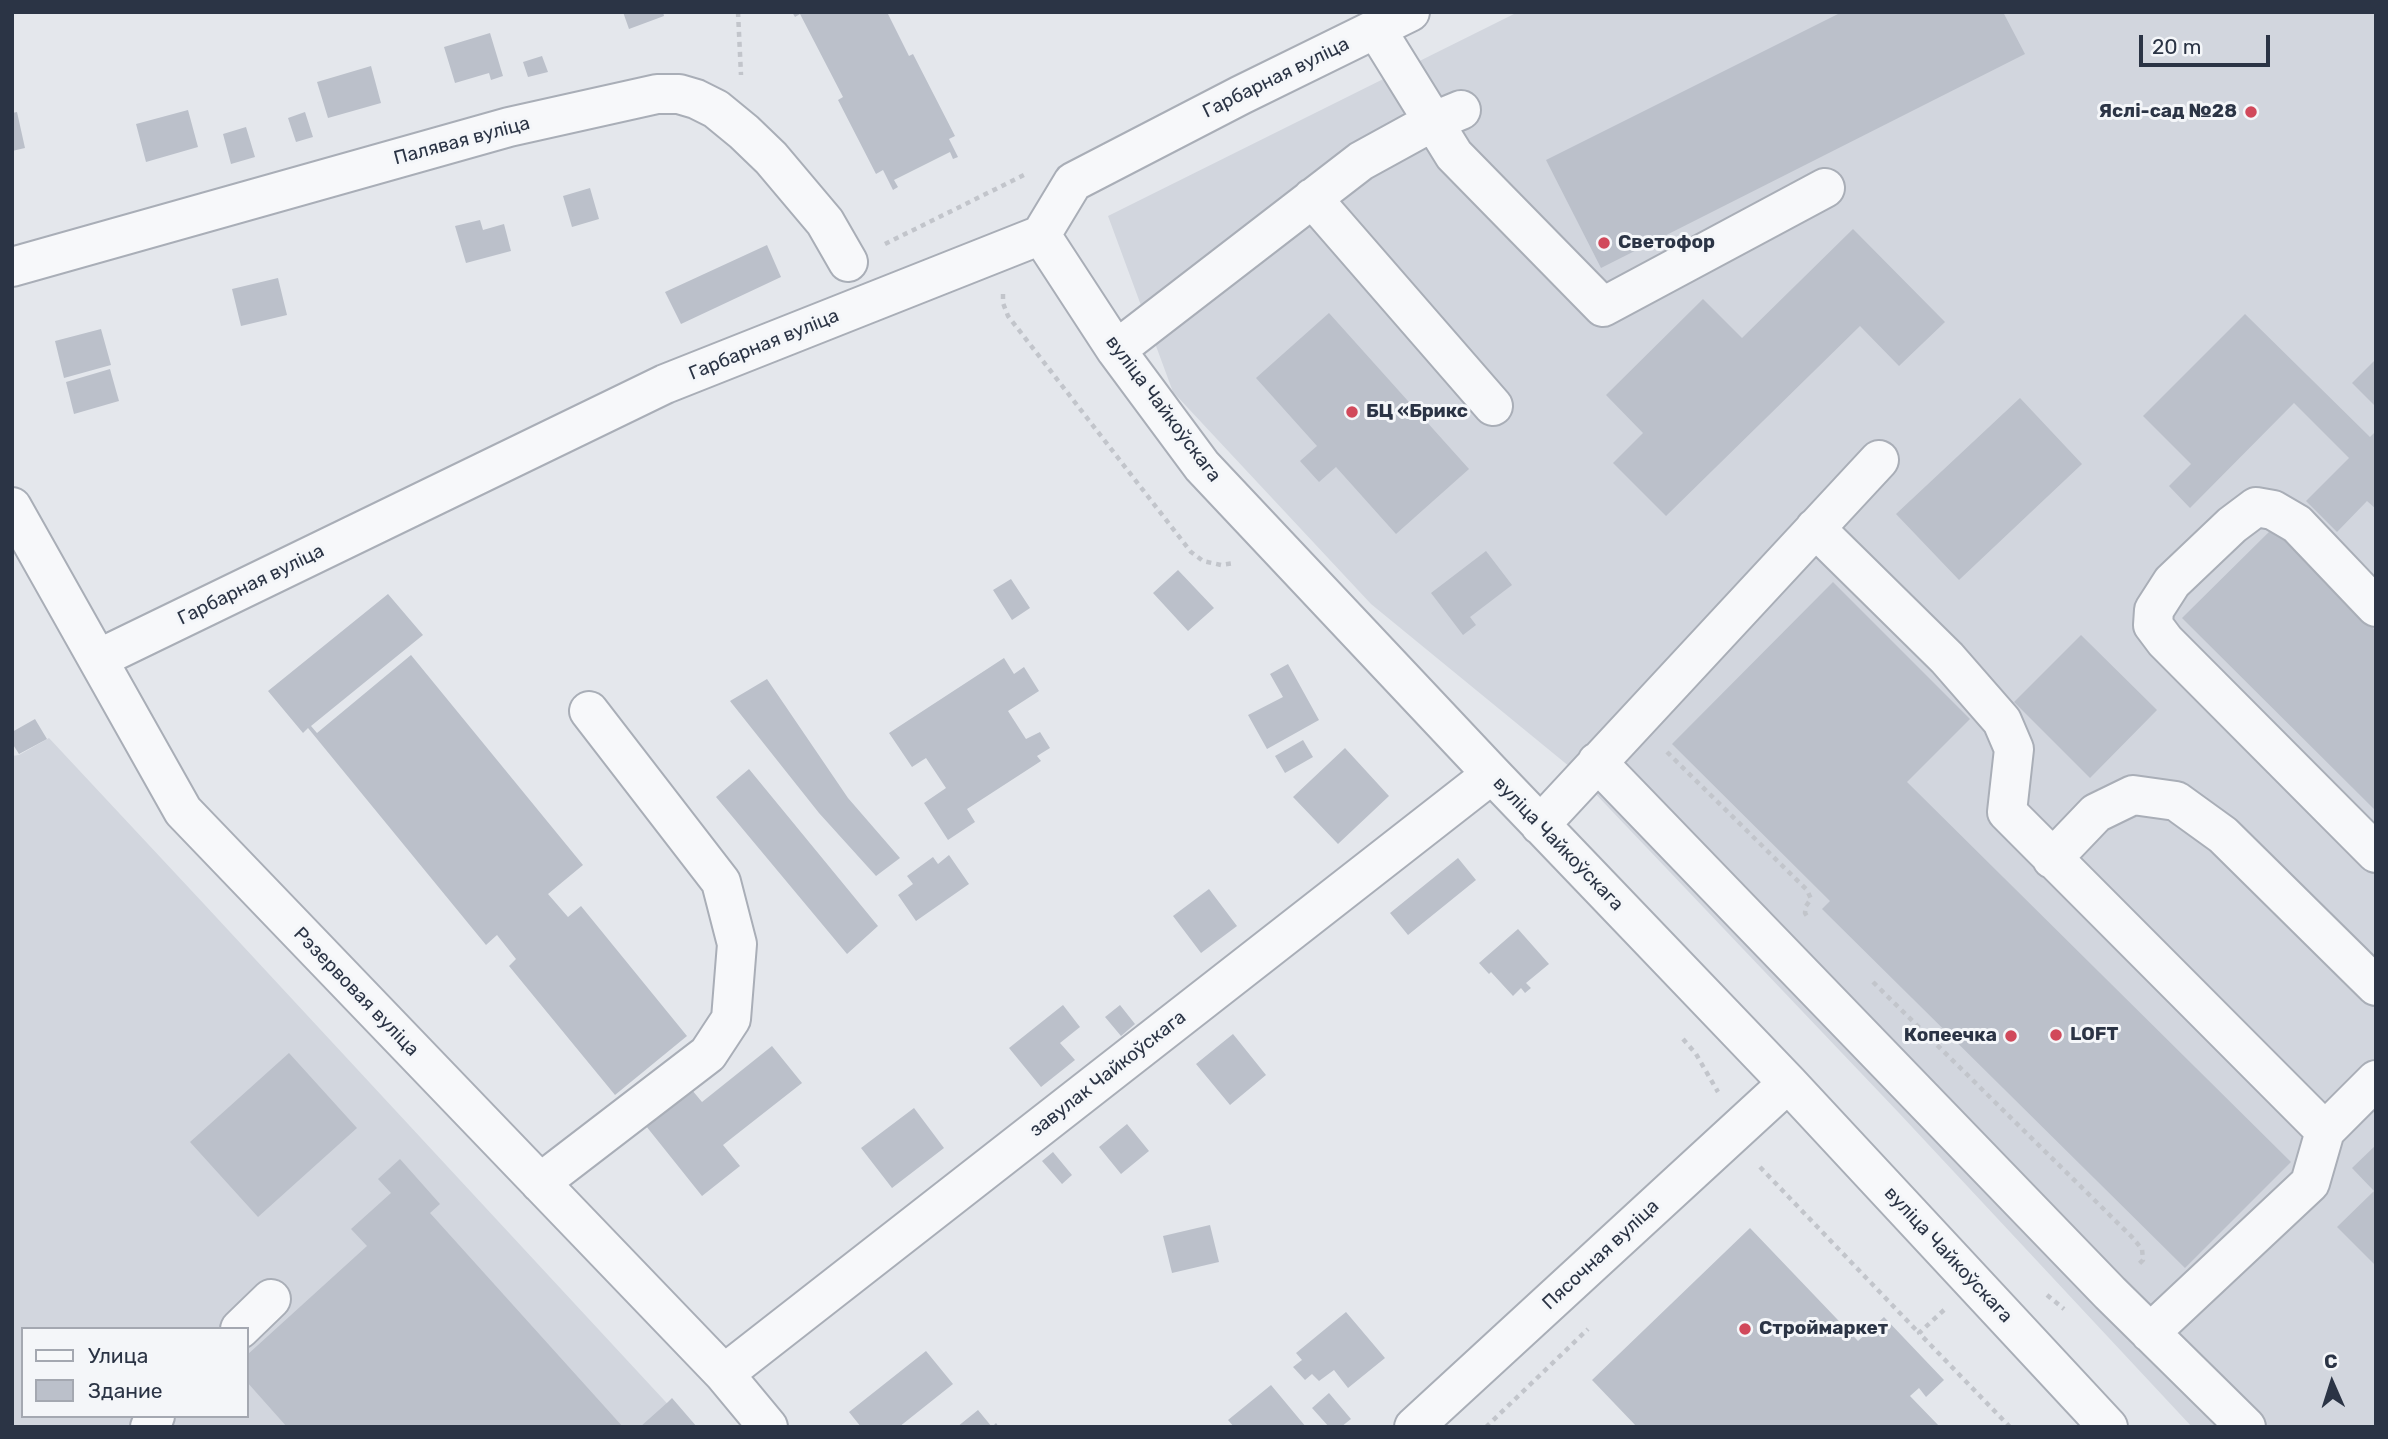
<!DOCTYPE html>
<meta charset="utf-8">
<style>
body{margin:0}
#map{position:relative;width:2388px;height:1439px;overflow:hidden;background:#e4e7ec;font-family:Rubik,sans-serif}
canvas{display:block}
.frame{position:absolute;inset:0;border:14px solid #2b3445;pointer-events:none}
.legend{position:absolute;left:21px;top:1327px;width:228px;height:91px;box-sizing:border-box;background:#f4f6f9;border:2px solid #a4a8b1;margin:0;padding:9px 12px;list-style:none;font-size:21px;color:#2b3445}
.legend li{display:flex;align-items:center;gap:14px;height:35px}
.legend b{width:35px;border:2px solid #a4a8b1}
.north{position:absolute;left:2297px;top:1348px;width:70px;height:70px;-webkit-text-stroke:5px #f4f6f9;paint-order:stroke;rotate:357deg;font-size:19px;font-weight:700;line-height:28px;text-align:center;color:#2b3445}
.north::after{content:'';display:block;margin:auto;width:24px;height:32px;background:#2b3445;clip-path:polygon(50% 0,100% 100%,50% 72%,0 100%)}
.scale{position:absolute;left:2139px;top:35px;width:131px;height:32px;box-sizing:border-box;border:4px solid #2b3445;border-top:0;padding-left:9px;font-size:21px;line-height:24px;white-space:nowrap;color:#2b3445;-webkit-text-stroke:5px #f4f6f9;paint-order:stroke}
</style>
<div id="map">
<canvas width="2388" height="1439"></canvas>
<div class="frame"></div>
<ul class="legend">
<li><b style="height:9px;background:#f7f8fa"></b>Улица</li>
<li><b style="height:19px;background:#bbc0ca"></b>Здание</li>
</ul>
<div class="north">С</div>
<div class="scale">20 m</div>
</div>
<script>
const context = document.querySelector('canvas').getContext('2d');
context.lineJoin = 'round';
function paint(path, color) { context.fillStyle = color; context.fill(path, 'evenodd'); }
const shape = rows => new Path2D(rows.map(r => 'M' + r).join(''));
function strokePath(path, color, width, dash) { context.strokeStyle = color; context.lineWidth = width; context.lineCap = dash ? 'butt' : 'round'; context.setLineDash(dash || []); context.stroke(path); }
function label(font, color, halo, rows, align = 'center') {
  context.font = font + ' Rubik,sans-serif'; context.lineWidth = 6; context.setLineDash([]); context.textBaseline = 'middle'; context.strokeStyle = halo; context.fillStyle = color; for (const [text, x, y, turn = 0] of rows) {
    context.save(); context.translate(x, y); context.rotate((+turn || 0) * Math.PI / 180); context.textAlign = isNaN(turn) ? turn : align; if (halo) context.strokeText(text, 0, 0); context.fillText(text, 0, 0); context.restore();
  }
}
paint(shape([
 [1518,12,2376,12,2376,1427,2192,1427,1899,1113,1570,767,1371,604,1173,392,1108,216],
 [49,738,204,904,689,1427,12,1427,12,756,19,755],
 [23,1329,247,1329,247,1416,23,1416]
]), '#d2d6de');
paint(shape([
 [623,12,663,12,664,16,629,29],
 [792,12,887,12,909,56,913,54,955,136,949,139,958,157,953,159,950,152,894,180,898,187,893,190,883,170,876,174,838,100,843,97,800,14,795,17],
 [1842,12,2003,12,2025,54,1601,268,1546,160],
 [490,33,503,76,491,80,489,73,455,83,444,47],
 [542,56,548,72,528,77,523,62],
 [371,66,381,103,328,118,317,82],
 [188,110,198,147,146,162,136,124],
 [17,112,25,148,12,151,12,113],
 [305,112,313,137,296,142,288,118],
 [246,127,255,157,231,164,223,134],
 [590,188,599,219,572,227,563,196],
 [480,220,483,230,504,224,511,251,466,263,455,226],
 [1853,229,1945,322,1899,366,1860,326,1666,516,1613,463,1643,433,1606,395,1703,299,1742,338],
 [767,245,781,277,681,324,665,292],
 [278,278,287,315,241,326,232,289],
 [1329,313,1469,469,1396,534,1336,467,1319,482,1300,461,1317,446,1256,378],
 [2245,314,2370,437,2376,431,2376,509,2367,501,2337,532,2306,501,2349,458,2294,403,2190,508,2169,486,2191,464,2143,416],
 [101,329,111,365,64,378,55,341],
 [2376,359,2376,407,2352,383],
 [110,369,119,401,74,414,66,382],
 [2020,398,2082,464,1959,580,1896,514],
 [2273,528,2376,631,2376,811,2182,618],
 [1486,551,1512,585,1470,617,1476,625,1463,635,1431,593],
 [1178,570,1214,608,1188,631,1153,593],
 [1011,579,1030,608,1012,620,993,590],
 [1833,582,1970,719,1907,782,2291,1162,2185,1268,1822,909,1830,901,1672,744],
 [388,594,423,635,311,726,317,733,411,655,583,865,548,894,568,917,581,906,687,1036,615,1095,509,966,516,959,497,935,486,945,308,728,303,733,268,691],
 [2081,635,2157,710,2090,778,2014,702],
 [1004,658,1014,674,1024,667,1039,691,1008,711,1026,739,1040,732,1050,748,1037,756,1041,761,967,809,975,822,948,840,924,803,946,788,926,758,912,767,889,733],
 [1288,664,1319,720,1267,749,1248,715,1283,697,1270,674],
 [767,679,848,798,900,858,876,876,819,813,730,701],
 [35,719,47,739,19,754,12,743,12,732],
 [1303,740,1313,757,1285,773,1275,756],
 [1345,748,1389,796,1338,844,1293,797],
 [749,769,878,926,847,954,716,797],
 [949,855,969,884,916,921,898,895,913,884,907,876,933,857,938,864],
 [1458,858,1476,880,1408,935,1390,913],
 [1209,889,1237,926,1201,953,1173,916],
 [1518,929,1549,964,1526,983,1531,988,1525,993,1521,988,1513,996,1491,972,1489,974,1479,963],
 [1063,1005,1080,1027,1060,1043,1075,1060,1041,1087,1009,1048],
 [1120,1005,1135,1024,1121,1036,1105,1017],
 [1233,1034,1266,1075,1230,1105,1196,1064],
 [772,1046,802,1083,723,1145,740,1166,702,1196,646,1126,692,1090,702,1102],
 [289,1053,357,1128,258,1217,190,1142],
 [914,1108,944,1148,892,1188,861,1148],
 [1127,1124,1149,1151,1121,1174,1099,1147],
 [2376,1145,2376,1266,2337,1227,2374,1191,2352,1168],
 [1053,1152,1072,1175,1062,1184,1042,1161],
 [400,1159,440,1204,430,1213,623,1427,287,1427,247,1382,247,1355,367,1246,351,1229,391,1193,378,1179],
 [1210,1225,1219,1262,1172,1273,1163,1236],
 [1750,1228,1858,1341,1884,1317,1944,1380,1926,1397,1919,1388,1910,1396,1940,1427,1637,1427,1592,1380],
 [1346,1312,1385,1358,1348,1388,1334,1370,1319,1381,1312,1374,1305,1380,1293,1367,1302,1360,1296,1353],
 [926,1351,953,1384,899,1427,861,1427,849,1412],
 [1271,1385,1306,1427,1234,1427,1228,1420],
 [1329,1393,1351,1419,1341,1427,1329,1427,1312,1408],
 [672,1398,697,1427,640,1427,668,1402],
 [978,1410,992,1427,996,1423,999,1427,957,1427]
]), '#bbc0ca');
const minor = shape([
 [1376,29,1454,155,1603,307,1825,188],
 [1312,198,1493,406],
 [1041,235,1116,350,1202,466,1492,774,1788,1083,2108,1427],
 [12,267,509,127,657,94,679,94,696,99,716,109,744,132,771,158,825,222,848,262],
 [1116,350,1361,161,1432,122,1461,110],
 [12,507,183,811,724,1374,768,1427],
 [1815,528,1947,658,2002,721,2014,749,2007,812,2325,1131],
 [2376,607,2297,524,2273,510,2256,507,2232,525,2172,582,2154,610,2153,625,2165,641,2376,853],
 [98,659,665,384,1041,235,1073,182,1241,95,1410,12],
 [1597,762,2110,1293,2246,1427],
 [1540,825,1879,460],
 [2052,859,2096,813,2133,795,2176,801,2223,835,2376,986],
 [540,1183,708,1054,731,1019,737,944,721,882,589,711],
 [240,1329,271,1299],
 [2150,1333,2310,1183,2325,1131,2376,1080],
 [724,1374,1492,774],
 [150,1427,155,1416],
 [1414,1427,1788,1083]
]);
strokePath(minor, '#a9aeb7', 42);
strokePath(shape([
 [738,12,741,75],
 [885,244,1028,173],
 [1003,294,1003,303,1008,316,1191,552,1203,561,1221,565,1234,563],
 [1667,752,1807,890,1811,899,1806,906,1805,913,1807,916],
 [1873,982,2131,1236,2142,1249,2143,1260,2138,1265],
 [1683,1039,1696,1054,1718,1092],
 [1760,1167,1919,1333],
 [2047,1295,2064,1309],
 [1944,1310,1919,1333,2010,1427],
 [1486,1427,1588,1329]
]), '#c2c5cb', 4.5, [5, 5]);
strokePath(minor, '#f7f8fa', 38);
for (const [x, y, r, color] of [
 [2251,112,7,"#d1495b"],
 [1604,243,7,"#d1495b"],
 [1352,412,7,"#d1495b"],
 [2056,1035,7,"#d1495b"],
 [2011,1036,7,"#d1495b"],
 [1745,1329,7,"#d1495b"]
]) { const dot = new Path2D(); dot.arc(x, y, r, 0, 2 * Math.PI); context.fillStyle = color; context.fill(dot); strokePath(dot, '#f4f6f9', 2.5); }
label('19px', '#2b3445', '#f4f6f9', [
 ["Гарбарная вуліца",1276,78,-26],
 ["Палявая вуліца",462,141,-15],
 ["Гарбарная вуліца",764,345,-22],
 ["вуліца Чайкоўскага",1163,409,53],
 ["Гарбарная вуліца",251,585,-26],
 ["вуліца Чайкоўскага",1558,844,46],
 ["Рэзервовая вуліца",356,992,46],
 ["завулак Чайкоўскага",1108,1074,-38],
 ["Пясочная вуліца",1601,1255,-43],
 ["вуліца Чайкоўскага",1948,1255,47]
]);
label('bold 19px', '#2b3445', '#f4f6f9', [
 ["Яслі-сад №28",2237,112,"right"],
 ["Светофор",1618,243],
 ["БЦ «Брикс",1366,412],
 ["LOFT",2070,1035],
 ["Копеечка",1997,1036,"right"],
 ["Строймаркет",1759,1329]
], 'left');
</script>
